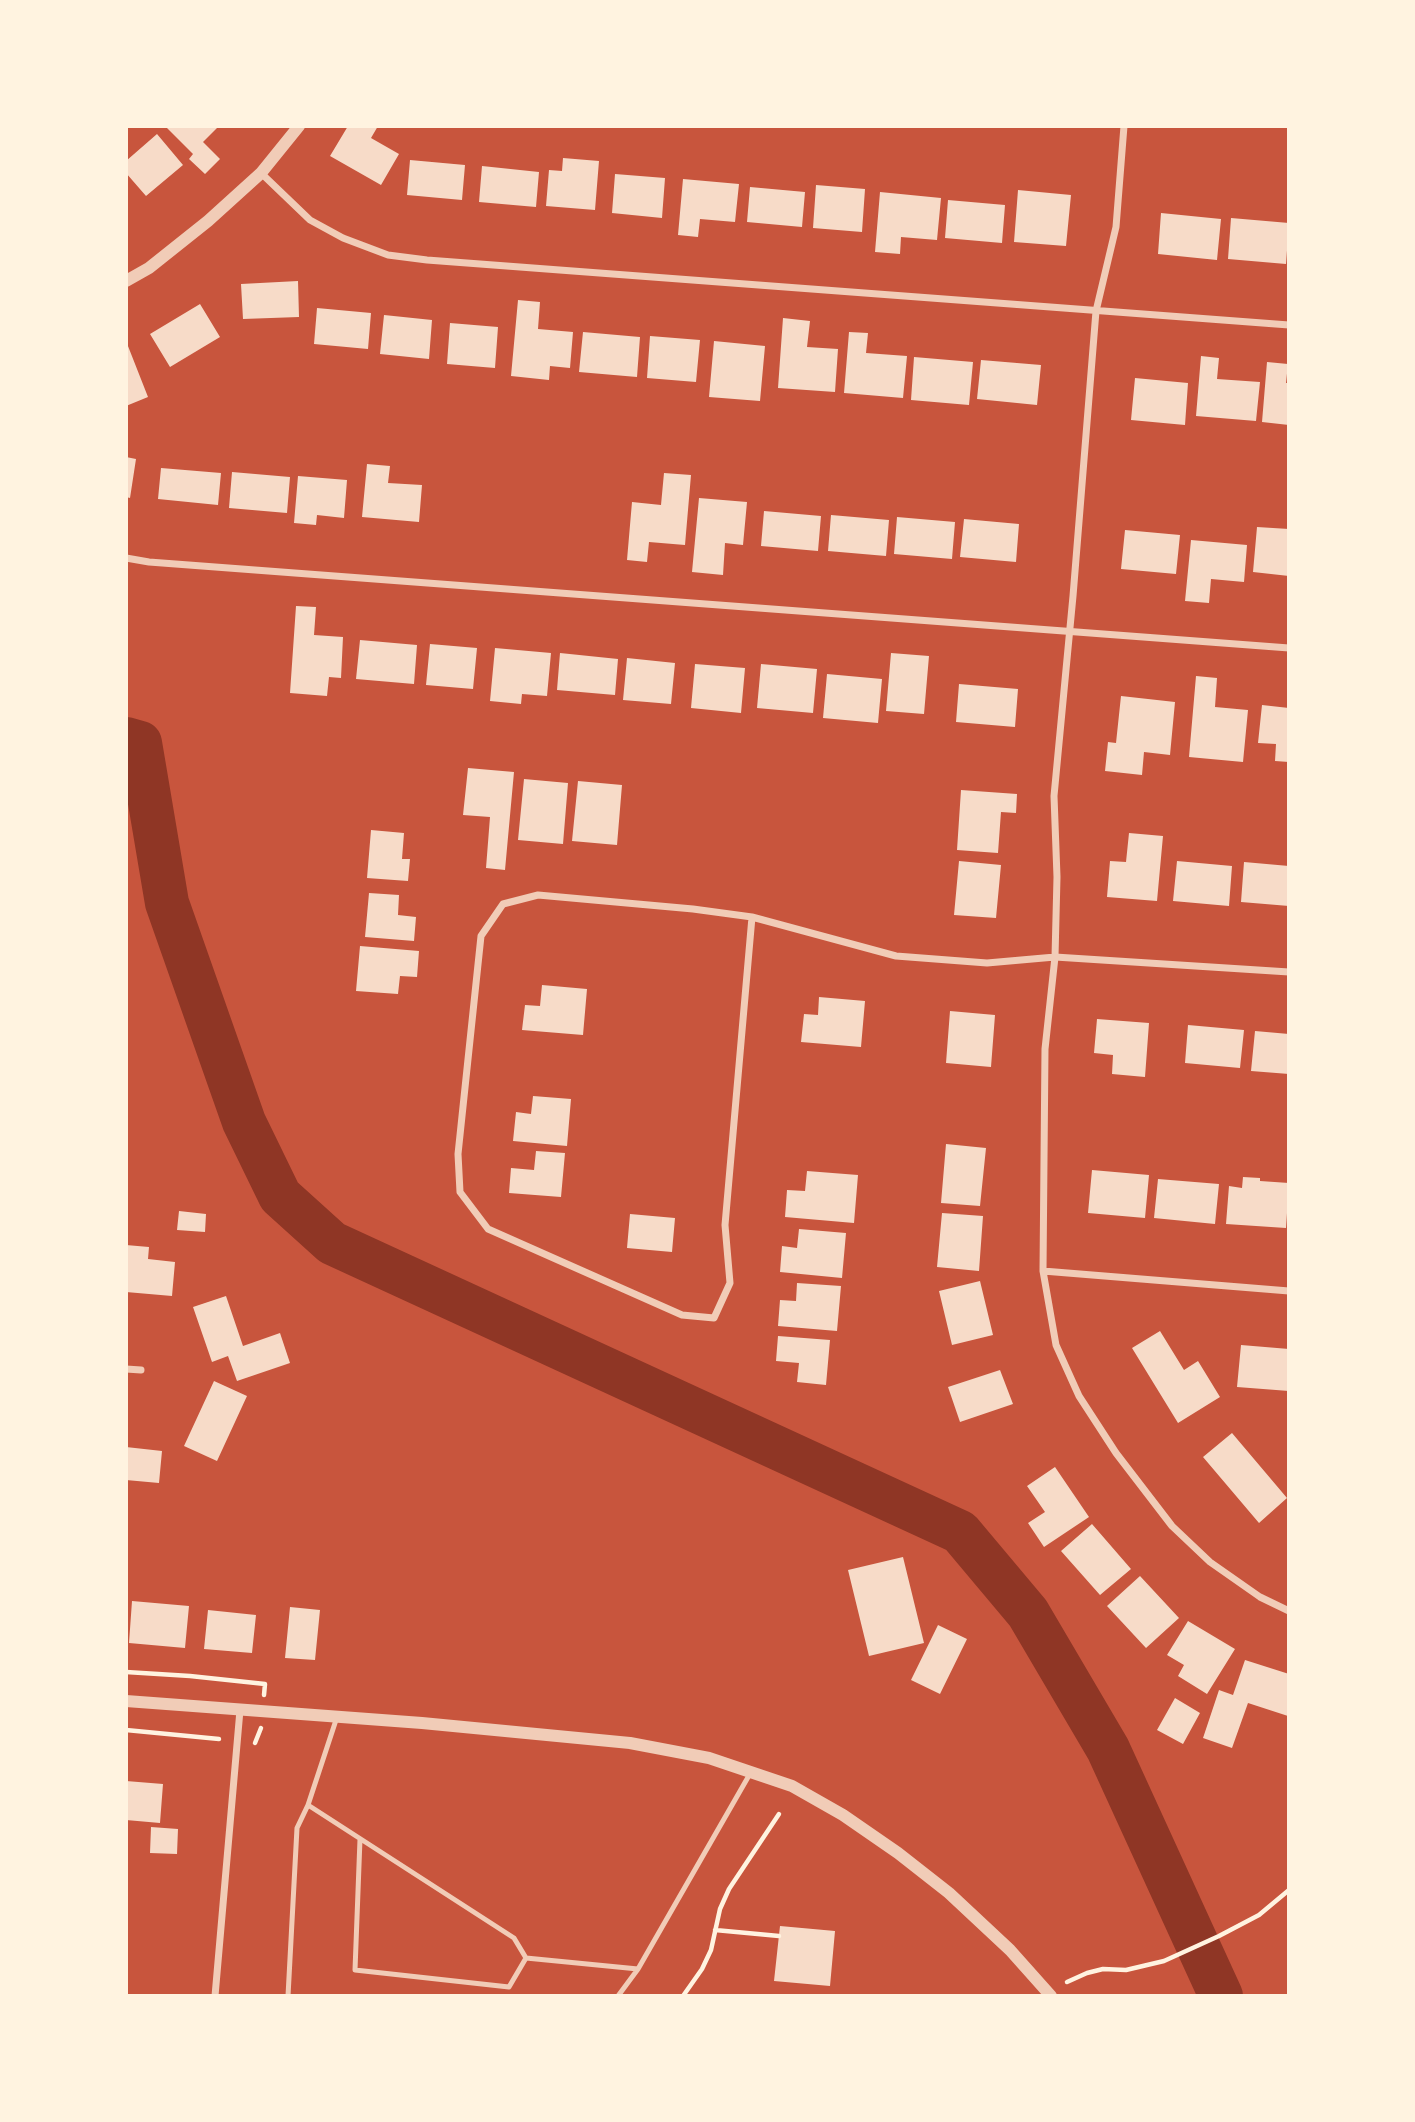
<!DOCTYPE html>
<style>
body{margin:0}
#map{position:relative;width:1415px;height:2122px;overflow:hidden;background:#c8553d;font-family:"Nunito Sans",sans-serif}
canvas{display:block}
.frame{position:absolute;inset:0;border:128px solid #fff3e0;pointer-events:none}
</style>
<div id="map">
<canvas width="1415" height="2122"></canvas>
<div class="frame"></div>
</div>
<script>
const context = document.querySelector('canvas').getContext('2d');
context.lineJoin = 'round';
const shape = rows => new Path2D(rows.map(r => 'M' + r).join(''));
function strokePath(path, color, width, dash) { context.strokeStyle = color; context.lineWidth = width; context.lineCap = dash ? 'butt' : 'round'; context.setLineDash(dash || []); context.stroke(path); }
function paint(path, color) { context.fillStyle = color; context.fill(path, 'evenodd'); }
strokePath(shape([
 [126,739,140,743,167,903,244,1122,280,1196,332,1243,960,1532,1028,1613,1108,1749,1221,1996]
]), '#8f3625', 44);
paint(shape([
 [165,126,219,126,203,142,220,159,205,174,189,159,193,154],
 [348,126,378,126,371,138,399,154,381,185,330,156],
 [157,134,183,165,146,196,126,173,126,161],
 [563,158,599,161,595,210,546,206,549,170,562,171],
 [410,160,465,165,462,200,407,195],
 [482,166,539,172,536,207,479,202],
 [615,174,665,178,662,218,612,213],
 [683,179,739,184,735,222,700,219,698,237,678,235],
 [816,185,865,189,862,232,813,228],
 [750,187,805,192,802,227,747,222],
 [1018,190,1071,195,1066,246,1014,242],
 [880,192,941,198,937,240,901,237,900,254,875,252],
 [948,200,1005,205,1002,243,945,238],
 [1161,213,1221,219,1217,260,1158,254],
 [1231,218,1289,223,1286,264,1228,259],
 [298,281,299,317,243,319,241,284],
 [518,300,540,302,538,329,573,332,570,368,550,366,549,380,511,376],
 [200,304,220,337,170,367,150,334],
 [317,308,371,313,368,349,314,344],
 [384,315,432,320,429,359,380,354],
 [783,318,810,321,807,347,838,349,835,392,778,388],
 [450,323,498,327,495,368,447,364],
 [583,332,640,337,637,377,579,372],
 [849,332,868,333,866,353,907,356,903,398,844,393],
 [650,336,700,340,696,382,647,378],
 [126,341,148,397,126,406],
 [714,341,765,346,760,401,709,397],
 [1201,356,1219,358,1217,379,1260,382,1256,421,1196,416],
 [914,357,973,362,969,405,911,400],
 [981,360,1041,365,1037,405,977,399],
 [1267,362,1288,364,1286,383,1289,383,1289,425,1262,422],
 [1135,378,1188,383,1185,425,1131,420],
 [126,457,136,459,130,498,126,497],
 [367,464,390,466,388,483,422,485,419,522,362,517],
 [161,468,221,473,218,505,158,499],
 [232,472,290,477,287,513,229,508],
 [664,473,691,475,685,545,649,542,647,562,627,560,632,502,661,505],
 [298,476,347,480,344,518,317,515,316,525,294,523],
 [699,498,747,502,743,545,725,543,723,575,692,572],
 [764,511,821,516,818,551,761,546],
 [831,515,889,520,886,556,828,551],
 [897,517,955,522,952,559,894,554],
 [964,519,1019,524,1016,562,960,557],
 [1257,527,1289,529,1289,576,1253,572],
 [1125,530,1180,535,1176,574,1121,569],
 [1191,540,1247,545,1244,582,1211,579,1209,603,1185,601],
 [296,606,316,607,314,635,343,637,341,678,329,677,327,696,290,693],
 [360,640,417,645,414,684,356,679],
 [430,644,477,648,473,689,426,685],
 [495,648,551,653,547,696,522,694,521,704,490,701],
 [560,653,618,659,615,695,557,690],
 [891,653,929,656,924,714,886,711],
 [627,658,675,663,671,704,623,700],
 [695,664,745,668,741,713,691,708],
 [761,664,817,669,813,713,757,708],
 [827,674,882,679,878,723,823,718],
 [1196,676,1217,678,1215,707,1248,710,1243,762,1189,757],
 [959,684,1018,689,1015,727,956,722],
 [1121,696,1175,702,1170,755,1144,752,1142,775,1105,771,1108,742,1116,743],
 [1262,705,1289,708,1289,762,1275,761,1276,744,1258,743],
 [468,768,514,772,505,870,486,868,490,817,463,815],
 [524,779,568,783,563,844,518,840],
 [578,781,622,785,617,845,572,841],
 [961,790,1017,794,1016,813,1001,812,998,853,957,850],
 [371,830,404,833,402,859,410,859,408,881,367,878],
 [1129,833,1163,836,1157,901,1107,897,1110,861,1126,862],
 [959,861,1001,865,996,918,954,915],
 [1177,861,1232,866,1229,906,1173,901],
 [1244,862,1289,866,1289,906,1241,902],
 [369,893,399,895,398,915,416,917,414,941,365,937],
 [360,946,419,951,417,977,400,976,398,994,356,991],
 [542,985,587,989,583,1035,522,1030,525,1005,540,1006],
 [819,997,865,1001,861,1047,801,1042,804,1014,818,1015],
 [950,1011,995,1015,991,1067,946,1063],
 [1097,1019,1149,1023,1145,1077,1112,1074,1113,1055,1094,1053],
 [1188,1025,1244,1030,1240,1068,1185,1063],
 [1255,1031,1289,1034,1289,1074,1251,1071],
 [533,1096,571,1099,567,1146,513,1141,516,1112,531,1114],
 [946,1144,986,1148,980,1206,941,1203],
 [536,1151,565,1153,561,1197,509,1193,511,1168,534,1170],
 [1092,1170,1149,1175,1145,1218,1088,1213],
 [807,1171,858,1175,854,1223,785,1217,787,1190,805,1191],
 [1243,1177,1260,1178,1260,1181,1289,1183,1286,1228,1226,1224,1229,1186,1242,1188],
 [1158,1179,1219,1184,1215,1224,1154,1218],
 [179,1211,206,1214,205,1232,177,1230],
 [942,1213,983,1216,979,1271,937,1267],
 [630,1214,675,1218,672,1252,627,1248],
 [799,1229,846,1233,842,1278,780,1272,782,1246,797,1248],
 [126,1245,149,1247,148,1259,175,1262,172,1296,126,1292],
 [980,1281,993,1335,952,1345,939,1291],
 [797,1283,841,1286,837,1331,778,1326,780,1300,796,1301],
 [226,1296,243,1346,280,1333,290,1363,237,1381,228,1356,212,1362,193,1307],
 [1160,1331,1184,1370,1198,1361,1220,1397,1178,1423,1132,1348],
 [778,1336,830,1340,826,1385,797,1382,799,1363,776,1361],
 [1241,1345,1289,1349,1289,1391,1237,1387],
 [1000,1370,1013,1404,960,1422,948,1387],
 [214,1381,247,1396,217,1461,184,1446],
 [1232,1433,1287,1498,1259,1523,1203,1457],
 [126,1447,162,1451,159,1483,126,1480],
 [1055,1467,1089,1517,1044,1547,1028,1523,1045,1512,1027,1486],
 [1092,1524,1131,1569,1100,1595,1061,1551],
 [903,1557,924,1643,869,1656,848,1570],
 [1140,1576,1179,1618,1146,1648,1107,1606],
 [132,1601,189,1606,185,1648,129,1643],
 [290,1607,320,1610,315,1660,285,1658],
 [208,1610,256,1615,252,1653,204,1649],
 [1188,1621,1235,1649,1207,1694,1178,1676,1184,1665,1167,1655],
 [938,1625,967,1639,940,1694,911,1680],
 [1245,1660,1289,1674,1289,1714,1288,1716,1248,1703,1232,1748,1203,1738,1219,1690,1233,1695],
 [1175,1698,1200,1713,1183,1744,1157,1730],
 [126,1781,163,1784,160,1823,126,1820],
 [151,1827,178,1829,177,1854,150,1853],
 [780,1926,835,1931,830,1986,774,1981]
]), '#f7dbc8');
strokePath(shape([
 [126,1672,190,1676,265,1684,264,1695],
 [126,1730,219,1739],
 [255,1743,261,1728],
 [715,1930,779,1936],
 [1067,1982,1087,1973,1103,1969,1126,1970,1164,1961,1219,1936,1259,1915,1289,1890],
 [683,1996,702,1969,711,1950,720,1909,729,1889,779,1814]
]), '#fff3e0', 4.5);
strokePath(shape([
 [308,1805,514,1938,526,1958],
 [360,1839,355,1970,509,1987,526,1958],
 [526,1958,638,1969,618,1996],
 [638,1969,751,1772],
 [288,1996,297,1828,308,1805,337,1717]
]), '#f1ccb7', 5);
strokePath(shape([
 [1124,126,1116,227,1096,311,1073,596,1054,796,1057,877,1055,957,1045,1049,1043,1271,1056,1345,1079,1396,1116,1453,1172,1526,1210,1562,1260,1597,1289,1611],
 [261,173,310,220,343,238,388,255,427,260,1289,325],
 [126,558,149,562,1289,648],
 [752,917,725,1225,730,1283,714,1318,682,1315,488,1229,460,1192,458,1154,481,936,503,904,538,895,693,909,752,917,896,956,987,963,1055,957,1289,972],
 [1043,1271,1289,1291],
 [126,1369,141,1370],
 [215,1996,240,1710]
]), '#f1ccb7', 7);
strokePath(shape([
 [126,281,149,268,208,221,261,173,299,126],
 [126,1701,422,1723,630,1743,709,1758,792,1786,843,1815,898,1853,949,1893,1010,1950,1051,1996]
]), '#f1ccb7', 12);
</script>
